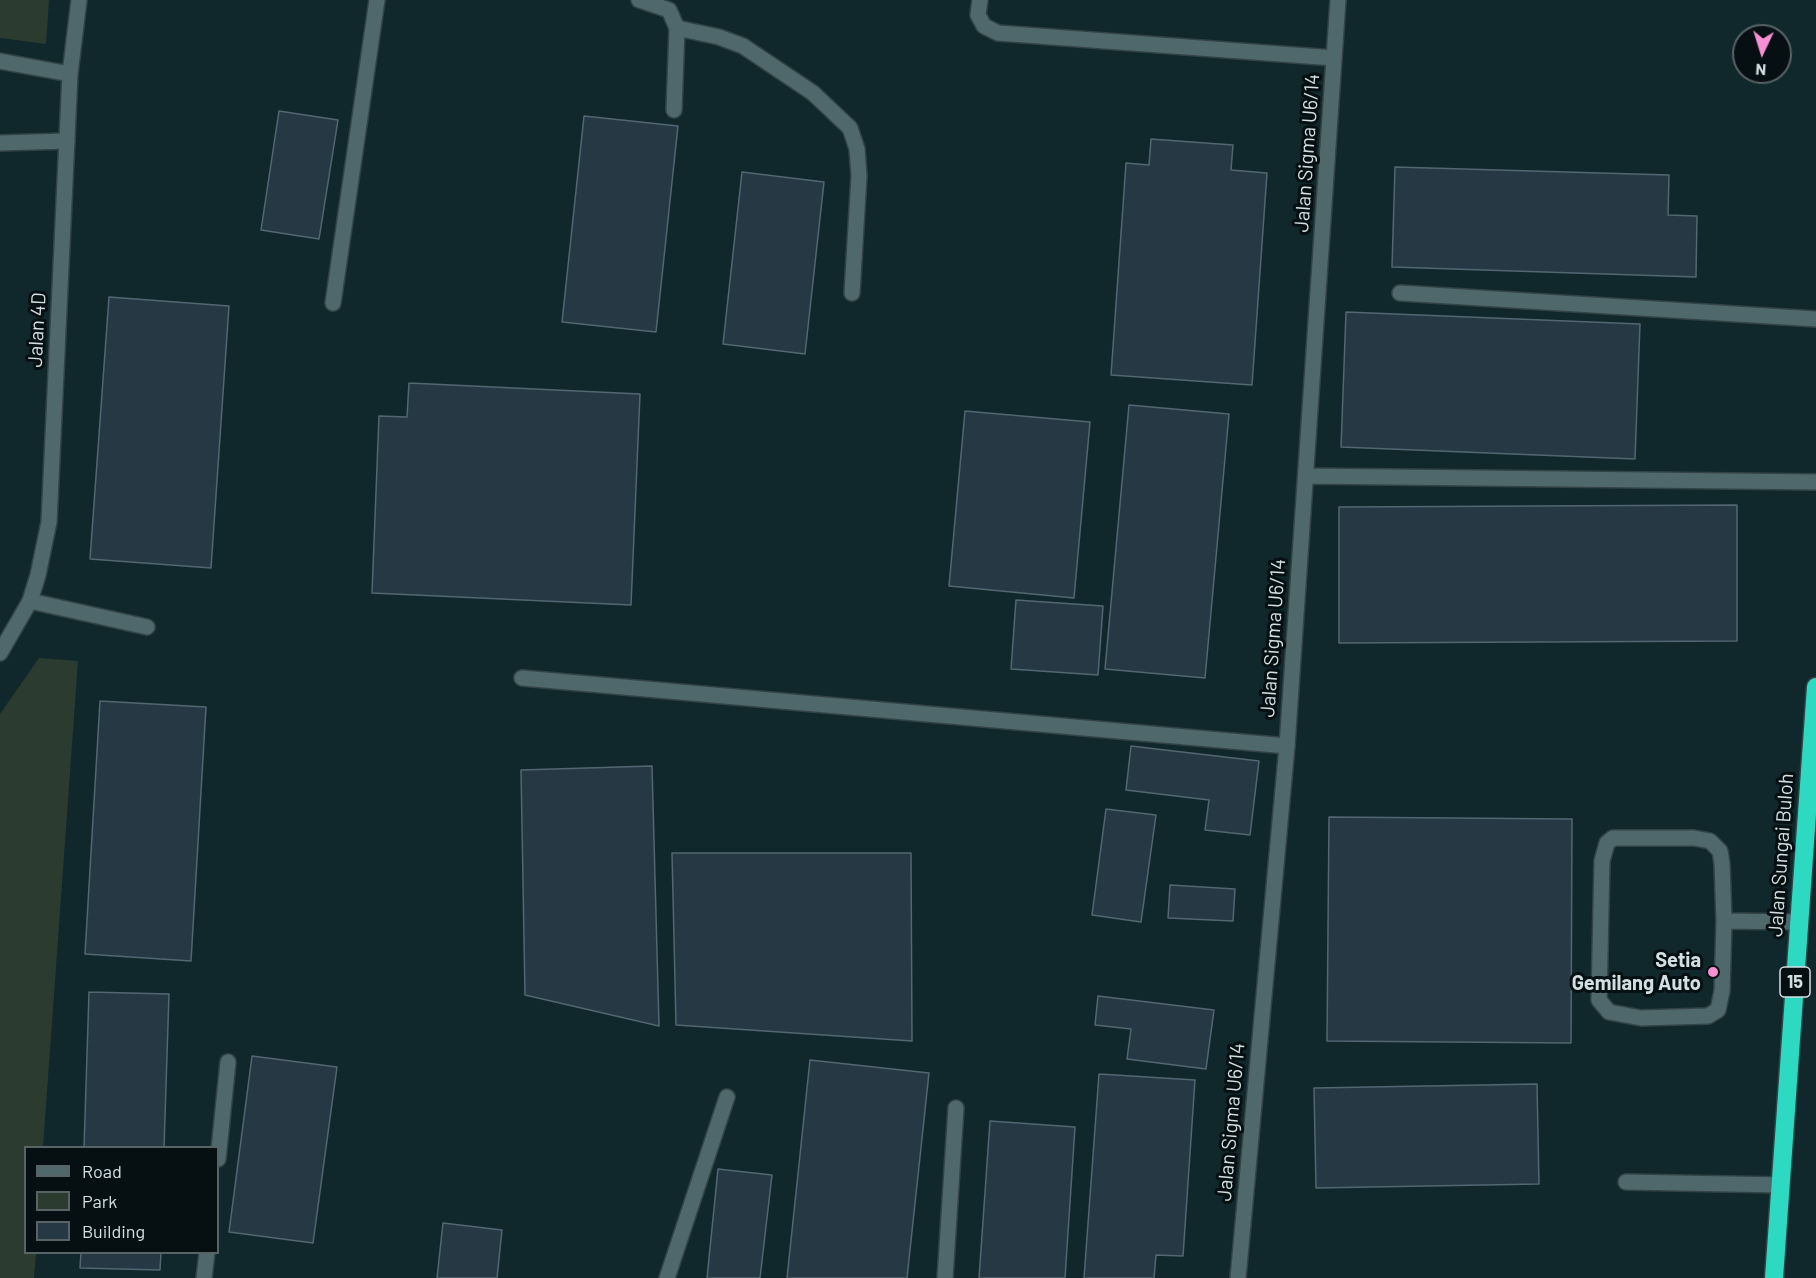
<!DOCTYPE html>
<style>
body{margin:0}
#map{position:relative;width:1816px;height:1278px;overflow:hidden;background:#10282c;font-family:Barlow,sans-serif}
canvas{display:block}
.legend{position:absolute;left:24px;top:1146px;width:195px;height:108px;box-sizing:border-box;background:#060f11;border:2px solid #586365;margin:0;padding:8px 10px;list-style:none;font-size:18px;color:#d2e0e2}
.legend li{display:flex;align-items:center;gap:12px;height:30px}
.legend b{width:30px;border:2px solid #586365}
.north{position:absolute;left:1732px;top:24px;width:60px;height:60px;box-sizing:border-box;background:#060f11;border:2px solid #586365;border-radius:50%;rotate:184deg;font-size:16px;font-weight:700;line-height:24px;text-align:center;color:#d2e0e2}
.north::after{content:'';display:block;margin:auto;width:21px;height:27px;background:#f591d2;clip-path:polygon(50% 0,100% 100%,50% 72%,0 100%)}
</style>
<div id="map">
<canvas width="1816" height="1278"></canvas>
<ul class="legend">
<li><b style="height:8px;background:#4f686b"></b>Road</li>
<li><b style="height:16px;background:#2b3b30"></b>Park</li>
<li><b style="height:16px;background:#263843"></b>Building</li>
</ul>
<div class="north">N</div>
</div>
<script>
const context = document.querySelector('canvas').getContext('2d');
context.lineJoin = 'round';
function paint(path, color) { context.fillStyle = color; context.fill(path, 'evenodd'); }
const shape = rows => new Path2D(rows.map(r => 'M' + r).join(''));
function strokePath(path, color, width, dash) { context.strokeStyle = color; context.lineWidth = width; context.lineCap = dash ? 'butt' : 'round'; context.setLineDash(dash || []); context.stroke(path); }
function label(font, color, halo, rows, align = 'center') {
  context.font = font + ' Barlow,sans-serif'; context.lineWidth = 6; context.setLineDash([]); context.textBaseline = 'middle'; context.strokeStyle = halo; context.fillStyle = color; for (const [text, x, y, turn = 0] of rows) {
    context.save(); context.translate(x, y); context.rotate((+turn || 0) * Math.PI / 180); context.textAlign = isNaN(turn) ? turn : align; if (halo) context.strokeText(text, 0, 0); context.fillText(text, 0, 0); context.restore();
  }
}
paint(shape([
 [0,0,49,0,46,44,0,38],
 [39,658,78,661,43,1147,26,1148,26,1252,36,1253,34,1278,0,1278,0,714]
]), '#2b3b30');
const building = shape([
 [279,111,338,120,319,239,261,230,279,111],
 [584,116,678,126,656,332,562,322,584,116],
 [1151,139,1233,145,1231,170,1267,173,1252,385,1111,375,1126,163,1149,165,1151,139],
 [1395,167,1669,175,1668,215,1697,216,1696,277,1392,267,1395,167],
 [742,172,824,182,805,354,723,344,742,172],
 [109,297,229,306,211,568,90,559,109,297],
 [1346,312,1640,324,1635,459,1341,447,1346,312],
 [409,383,640,394,631,605,372,593,379,416,407,417,409,383],
 [1129,405,1229,414,1205,678,1105,669,1129,405],
 [965,411,1090,422,1074,598,949,586,965,411],
 [1737,505,1737,641,1339,643,1339,507,1737,505],
 [1016,600,1103,606,1098,675,1011,669,1016,600],
 [100,701,206,707,191,961,85,954,100,701],
 [1131,746,1259,761,1250,835,1205,830,1209,800,1126,790,1131,746],
 [652,766,659,1026,525,995,521,770,652,766],
 [1106,809,1156,815,1141,922,1092,915,1106,809],
 [1329,817,1572,819,1571,1043,1327,1041,1329,817],
 [672,853,911,853,912,1041,676,1025,672,853],
 [1170,885,1235,889,1233,921,1168,918,1170,885],
 [89,992,169,994,164,1148,84,1148,89,992],
 [1098,996,1214,1010,1206,1069,1127,1059,1131,1029,1095,1025,1098,996],
 [252,1056,337,1067,313,1243,229,1232,252,1056],
 [810,1060,929,1073,907,1278,787,1278,810,1060],
 [1099,1074,1195,1080,1183,1256,1156,1255,1154,1278,1084,1278,1099,1074],
 [1537,1084,1539,1184,1316,1188,1314,1088,1537,1084],
 [990,1121,1075,1127,1065,1278,979,1278,990,1121],
 [718,1169,772,1175,760,1278,707,1278,718,1169],
 [443,1223,502,1230,497,1278,437,1278,443,1223],
 [81,1252,161,1252,160,1270,80,1268,81,1252]
]);
paint(building, '#263843');
strokePath(building, '#536772', 1.5);
const lane = shape([
 [639,0,669,10,677,28,674,110],
 [980,0,978,15,984,26,998,33,1334,58],
 [677,28,719,37,743,46,813,93,850,128,857,149,859,176,852,293],
 [0,143,67,141],
 [1400,293,1816,319],
 [333,303,377,0],
 [30,601,147,627],
 [522,678,1287,746],
 [1613,838,1694,838,1710,841,1720,851,1722,864,1724,921,1722,991,1718,1010,1708,1016,1641,1018,1609,1012,1599,1000,1602,861,1607,843,1613,838],
 [1724,921,1799,922],
 [218,1159,228,1062],
 [1626,1182,1781,1185],
 [204,1278,207,1252],
 [667,1278,727,1097],
 [945,1278,956,1108]
]);
const street = shape([
 [0,61,70,74],
 [1306,476,1816,482],
 [0,653,30,601,38,575,49,522,70,74,79,0],
 [1238,1278,1287,746,1338,0]
]);
const highway = shape([
 [1774,1278,1816,687]
]);
strokePath(lane, '#324345', 18);
strokePath(street, '#324345', 18);
strokePath(highway, '#324345', 21);
strokePath(lane, '#4f686b', 15);
strokePath(street, '#4f686b', 15);
strokePath(highway, '#2dd9c1', 18);
for (const [x, y, r, color] of [
 [1713,972,6,"#f591d2"]
]) { const dot = new Path2D(); dot.arc(x, y, r, 0, 2 * Math.PI); context.fillStyle = color; context.fill(dot); strokePath(dot, '#060f11', 2); }
for (const [x, y, w] of [
 [1795,982,30]
]) { const box = new Path2D(); box.roundRect(x - w / 2, y - 15, w, 30, 4.5); context.fillStyle = '#060f11'; context.fill(box); strokePath(box, '#d2e0e2', 1.5); }
label('bold 18px', '#d2e0e2', null, [
 ["15",1795,982]
]);
label('20px', '#d2e0e2', '#060f11', [
 ["Jalan Sigma U6/14",1307,153,-86],
 ["Jalan 4D",37,330,-87],
 ["Jalan Sigma U6/14",1273,638,-86],
 ["Jalan Sungai Buloh",1781,855,-86],
 ["Jalan Sigma U6/14",1231,1122,-85]
]);
label('bold 20px', '#d2e0e2', '#060f11', [
 ["Setia",1701,960],
 ["Gemilang Auto",1701,983]
], 'right');
</script>
